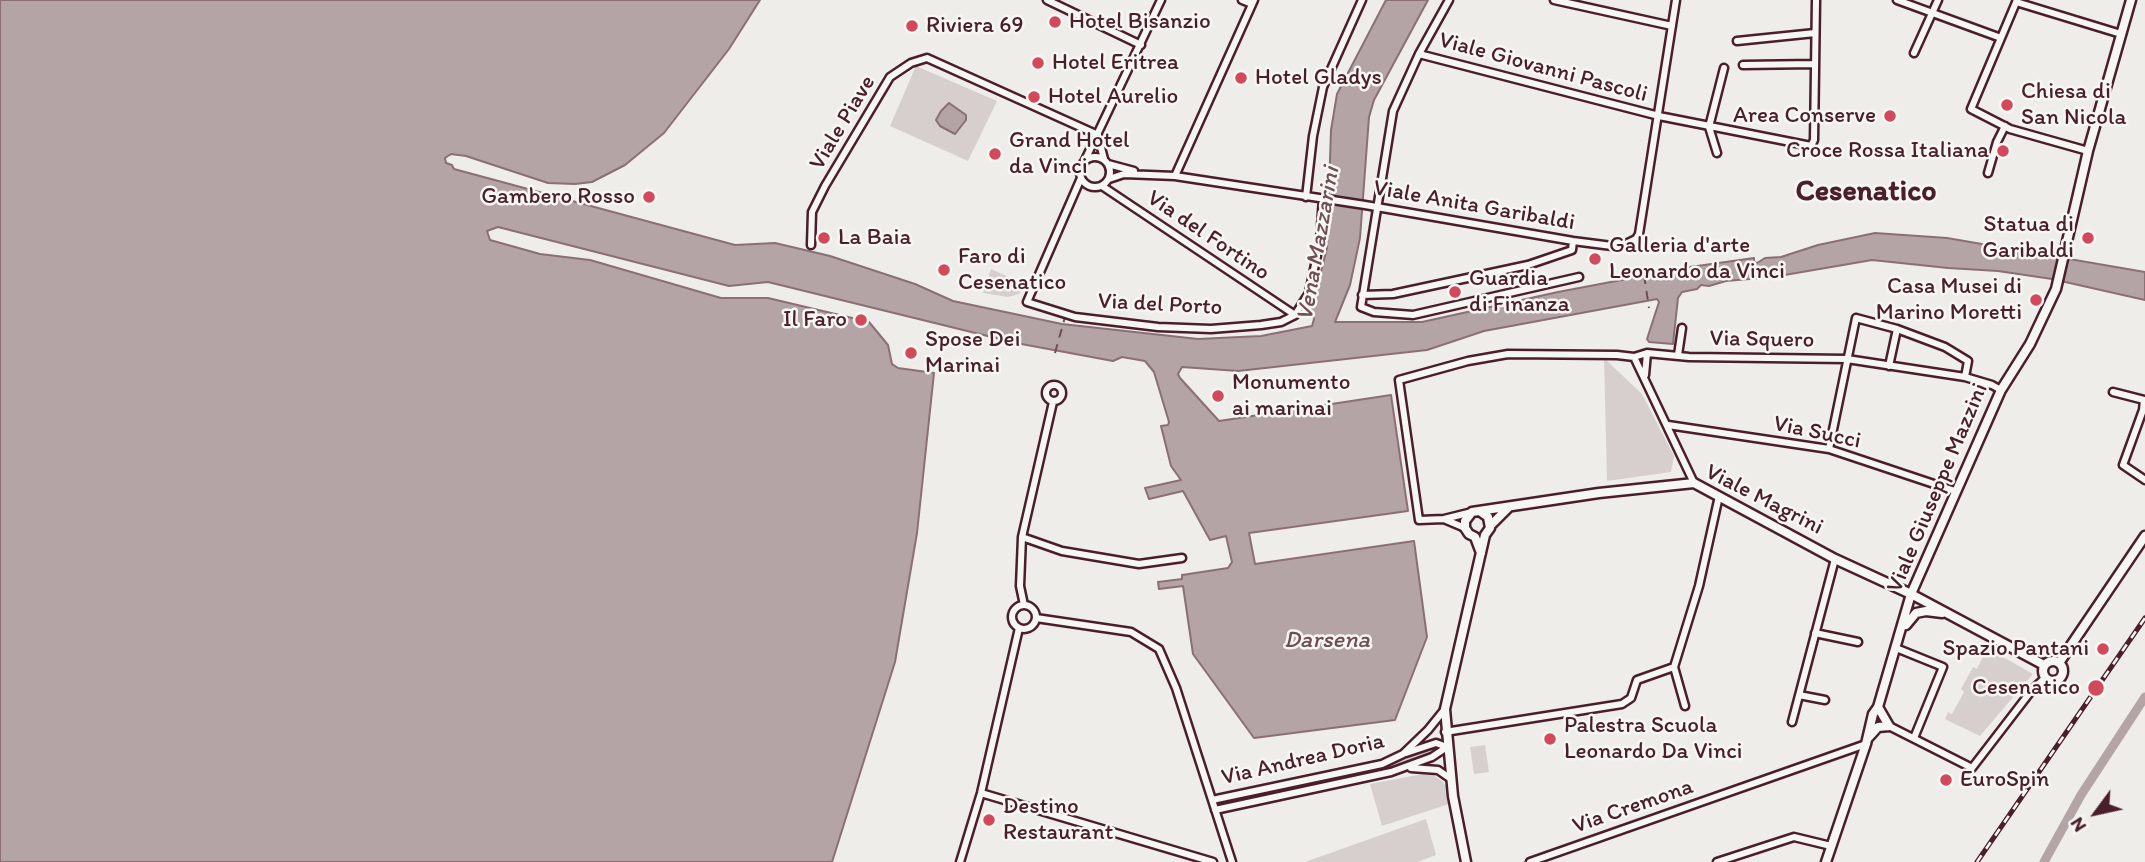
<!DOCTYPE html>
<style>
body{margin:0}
#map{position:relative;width:2145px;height:862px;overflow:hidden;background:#efedea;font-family:Itim,sans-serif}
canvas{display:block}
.north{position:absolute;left:2061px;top:778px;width:70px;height:70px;-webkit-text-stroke:5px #f6f6f2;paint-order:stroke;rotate:237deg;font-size:19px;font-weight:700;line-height:28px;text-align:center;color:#4a1f2b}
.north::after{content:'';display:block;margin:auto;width:24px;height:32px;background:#4a1f2b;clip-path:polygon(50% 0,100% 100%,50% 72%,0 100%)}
</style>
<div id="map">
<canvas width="2145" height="862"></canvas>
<div class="north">N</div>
</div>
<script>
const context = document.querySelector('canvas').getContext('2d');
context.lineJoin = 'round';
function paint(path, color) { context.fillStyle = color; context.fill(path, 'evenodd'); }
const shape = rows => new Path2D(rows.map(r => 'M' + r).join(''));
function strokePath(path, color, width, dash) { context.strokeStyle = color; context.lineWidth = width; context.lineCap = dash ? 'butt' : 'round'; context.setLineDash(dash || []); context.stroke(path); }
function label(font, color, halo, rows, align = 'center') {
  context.font = font + ' Itim,sans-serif'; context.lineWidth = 5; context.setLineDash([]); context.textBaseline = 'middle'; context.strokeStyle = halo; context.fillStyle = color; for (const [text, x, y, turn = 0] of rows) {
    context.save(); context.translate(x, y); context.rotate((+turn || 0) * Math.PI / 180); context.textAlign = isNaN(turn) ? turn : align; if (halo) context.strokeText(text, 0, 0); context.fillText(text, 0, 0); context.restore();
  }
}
paint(shape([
 [916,66,997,101,968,161,890,126],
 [991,269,1024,284,1022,290,1019,294,1008,297,983,293],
 [1604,358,1642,394,1674,456,1671,472,1607,481],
 [1987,648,2033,674,1980,736,1945,719,1948,712,1952,714,1964,692,1961,689,1973,667,1977,669],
 [1485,745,1489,772,1474,774,1470,747],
 [1430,746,1438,748,1420,759,1387,770,1352,778,1351,774,1384,766],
 [1423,774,1433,775,1442,781,1446,786,1449,804,1382,826,1370,784],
 [1343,776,1344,779,1227,805,1223,803,1225,801],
 [1426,819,1436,855,1418,862,1305,862]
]), '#d7cfce');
const water = shape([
 [0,0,760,0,729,49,664,133,625,165,592,182,575,184,548,183,466,156,451,154,445,158,446,163,452,165,454,169,735,245,775,243,830,256,915,284,953,301,1062,324,1198,339,1261,336,1312,326,1314,319,1311,311,1327,248,1331,130,1337,94,1386,0,1428,0,1374,100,1369,117,1360,238,1350,285,1335,322,1422,322,1558,292,1690,267,1754,258,1754,262,1757,263,1765,258,1781,257,1818,245,1875,233,1947,238,2145,272,2145,300,2052,279,1998,271,1948,268,1872,260,1773,277,1726,281,1709,286,1701,285,1697,289,1682,292,1678,298,1673,344,1649,342,1647,339,1659,302,1657,299,1484,331,1427,350,1238,371,1182,367,1178,374,1180,378,1219,421,1391,395,1408,511,1249,533,1255,564,1414,541,1427,637,1395,720,1254,738,1193,654,1183,586,1159,589,1158,582,1182,579,1182,575,1228,568,1232,562,1226,536,1210,540,1183,491,1149,499,1145,488,1181,480,1171,466,1161,426,1168,425,1169,422,1154,372,1145,361,1122,357,1113,361,1016,343,768,282,729,286,498,227,487,231,490,240,540,254,590,260,721,298,768,298,869,322,888,345,892,364,898,368,934,373,917,533,895,662,832,862,0,862,0,0],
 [949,103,966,115,966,120,955,134,940,126,936,120,941,111,949,103]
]);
paint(water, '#b4a4a5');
strokePath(water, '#8a6f74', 2);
strokePath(shape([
 [2044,862,2081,795,2145,697]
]), '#b4a4a5', 9);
strokePath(shape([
 [1644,275,1649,308],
 [1055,353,1065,317]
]), '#6f4e56', 2, [9, 7]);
const minor = shape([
 [1047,0,1141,45],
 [1242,0,1252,4],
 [1449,0,1419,54,1393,111,1361,307,1374,312,1413,315,1579,277],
 [1554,0,1672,26],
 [1897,0,2001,38],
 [2017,0,1971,109,2010,129,2088,151],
 [2016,2,2121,34],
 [1737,41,1815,33],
 [1914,53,1938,0],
 [1419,54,1659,116,1811,146,1814,140,1816,0],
 [1743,65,1814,64],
 [1098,136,1104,159],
 [1717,153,1709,127,1724,68],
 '1080 172a15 15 0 1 1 30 0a15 15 0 1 1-30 0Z',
 [1085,160,1161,0],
 [1108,164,1134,171],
 [1988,173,1997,142,2005,126],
 [1175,176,1254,0],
 [1081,178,1027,302,1075,317,1158,327,1211,329,1261,325,1281,322,1295,315,1309,293,1320,241,1323,198],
 [1109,179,1124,174,1175,176,1365,205,1573,241,1612,246,1626,244,1636,239,1639,234,1676,0],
 [1102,186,1295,315],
 [1306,197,1313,136,1323,87,1362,0],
 [811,245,812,212,825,186,890,77,911,63,927,58,1098,135],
 [1362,295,1393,294,1528,265,1572,250,1573,241],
 [1678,355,1682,328],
 [1634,357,1694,483],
 [1889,366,1897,329],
 [1645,375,1647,353],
 '1046 393a8 8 0 1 1 16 0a8 8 0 1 1-16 0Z',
 [2113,392,2144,400,2143,410,2123,465,2145,480],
 [1668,425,1829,449,1955,491],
 [1829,449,1856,318,1897,329,1945,347,1968,361,1965,377],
 [1472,512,1444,519,1419,520,1399,380,1468,361,1508,354,1617,355,1634,357,1647,353,1689,357,1847,359,1965,377,1992,385,2001,390],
 [1446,520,1465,528],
 [1022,537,1062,551,1139,564,1182,558],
 [1024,605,1020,586,1022,537,1053,402],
 '1012 617a12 12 0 1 1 24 0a12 12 0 1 1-24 0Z',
 [1036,618,1131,632,1159,649,1176,688,1232,862],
 [1815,633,1858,642],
 [1896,648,1943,667,1914,738],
 [1799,695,1825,700],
 [1685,706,1674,667,1699,586,1719,496],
 [1792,722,1835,559],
 [1889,726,1972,768,2032,690,2045,678],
 [1445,732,1622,704,1631,698,1637,680,1674,667],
 [1406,753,1436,743,1447,747],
 [1411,768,1438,770,1451,779],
 [981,793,1213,862],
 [1212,800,1382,764,1403,754,1428,730,1445,709],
 [1215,810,1391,772,1432,757,1447,747],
 [960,862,981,793,1019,628],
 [1530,862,1866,744],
 [1717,862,1794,837,1831,846]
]);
const tertiary = shape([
 [1490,526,1508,508],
 [1481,553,1475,537,1469,534,1465,528,1465,521,1472,512,1599,493,1694,483,1835,559,1911,594,2044,665],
 [1906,625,1916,613,1926,611,1942,613],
 '2043 671a10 10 0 1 1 20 0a10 10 0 1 1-20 0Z',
 [2059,663,2145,536],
 [1878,707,1889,726],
 [1868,738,1878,727,1889,726],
 [1466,862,1453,796,1445,709,1485,535,1490,528,1488,517,1481,512],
 [1826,862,1866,744,1873,714,1878,707,1911,594,2001,390,2030,344,2056,289,2088,151,2131,0]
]);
strokePath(minor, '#4a1f2b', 11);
strokePath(tertiary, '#4a1f2b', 13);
strokePath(minor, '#f6f6f2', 6);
strokePath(tertiary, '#f6f6f2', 8);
const rail = shape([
 [1977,862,2145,618]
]);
strokePath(rail, '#4a1f2b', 5);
strokePath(rail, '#f6f6f2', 2.5, [8]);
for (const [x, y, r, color] of [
 [1055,22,7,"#d1495b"],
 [912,26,7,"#d1495b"],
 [1038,63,7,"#d1495b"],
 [1241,78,7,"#d1495b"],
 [1034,97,7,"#d1495b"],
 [2007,105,7,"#d1495b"],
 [1890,116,7,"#d1495b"],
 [2003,151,7,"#d1495b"],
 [995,154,7,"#d1495b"],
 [649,197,7,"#d1495b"],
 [824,238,7,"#d1495b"],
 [2088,238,7,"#d1495b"],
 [1595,259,7,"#d1495b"],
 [944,270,7,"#d1495b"],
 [1455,292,7,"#d1495b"],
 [2036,300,7,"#d1495b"],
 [861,320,7,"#d1495b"],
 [911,353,7,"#d1495b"],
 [1218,396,7,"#d1495b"],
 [2103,649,7,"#d1495b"],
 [2096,688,9,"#d1495b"],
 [1550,739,7,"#d1495b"],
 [1946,780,7,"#d1495b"],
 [989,820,7,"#d1495b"]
]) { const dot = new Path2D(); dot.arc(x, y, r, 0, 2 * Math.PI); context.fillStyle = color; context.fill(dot); strokePath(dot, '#f6f6f2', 2.5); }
label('23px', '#4a1f2b', '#f6f6f2', [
 ["Hotel Bisanzio",1069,22],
 ["Riviera 69",926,26],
 ["Hotel Eritrea",1052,63],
 ["Hotel Gladys",1255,78],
 ["Chiesa di",2021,92],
 ["San Nicola",2021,118],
 ["Hotel Aurelio",1048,97],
 ["Area Conserve",1876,116,"right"],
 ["Grand Hotel",1009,141],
 ["da Vinci",1009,167],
 ["Croce Rossa Italiana",1989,151,"right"],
 ["Gambero Rosso",635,197,"right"],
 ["Statua di",2074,225,"right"],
 ["Garibaldi",2074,251,"right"],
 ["La Baia",838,238],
 ["Galleria d'arte",1609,246],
 ["Leonardo da Vinci",1609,272],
 ["Faro di",958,257],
 ["Cesenatico",958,283],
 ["Guardia",1469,279],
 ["di Finanza",1469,305],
 ["Casa Musei di",2022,287,"right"],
 ["Marino Moretti",2022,313,"right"],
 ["Il Faro",847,320,"right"],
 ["Spose Dei",925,340],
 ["Marinai",925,366],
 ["Monumento",1232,383],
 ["ai marinai",1232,409],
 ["Spazio Pantani",2089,649,"right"],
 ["Cesenatico",2080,688,"right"],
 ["Palestra Scuola",1564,726],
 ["Leonardo Da Vinci",1564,752],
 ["EuroSpin",1960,780],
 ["Destino",1003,807],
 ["Restaurant",1003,833]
], 'left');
label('23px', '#4a1f2b', '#f6f6f2', [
 ["Viale Giovanni Pascoli",1543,68,15],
 ["Viale Piave",843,123,-59],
 ["Viale Anita Garibaldi",1474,206,10],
 ["Via del Fortino",1208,236,34],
 ["Via del Porto",1160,305,3],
 ["Via Squero",1762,340,1],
 ["Via Succi",1817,433,12],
 ["Viale Giuseppe Mazzini",1938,488,-67],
 ["Viale Magrini",1764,500,27],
 ["Via Andrea Doria",1303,760,-13],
 ["Via Cremona",1633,807,-19]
]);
label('italic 24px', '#6f4e56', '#f6f6f2', [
 ["Vena Mazzarini",1319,244,-80],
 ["Darsena",1327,641]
]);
label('bold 30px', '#4a1f2b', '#f6f6f2', [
 ["Cesenatico",1866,192]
]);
</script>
